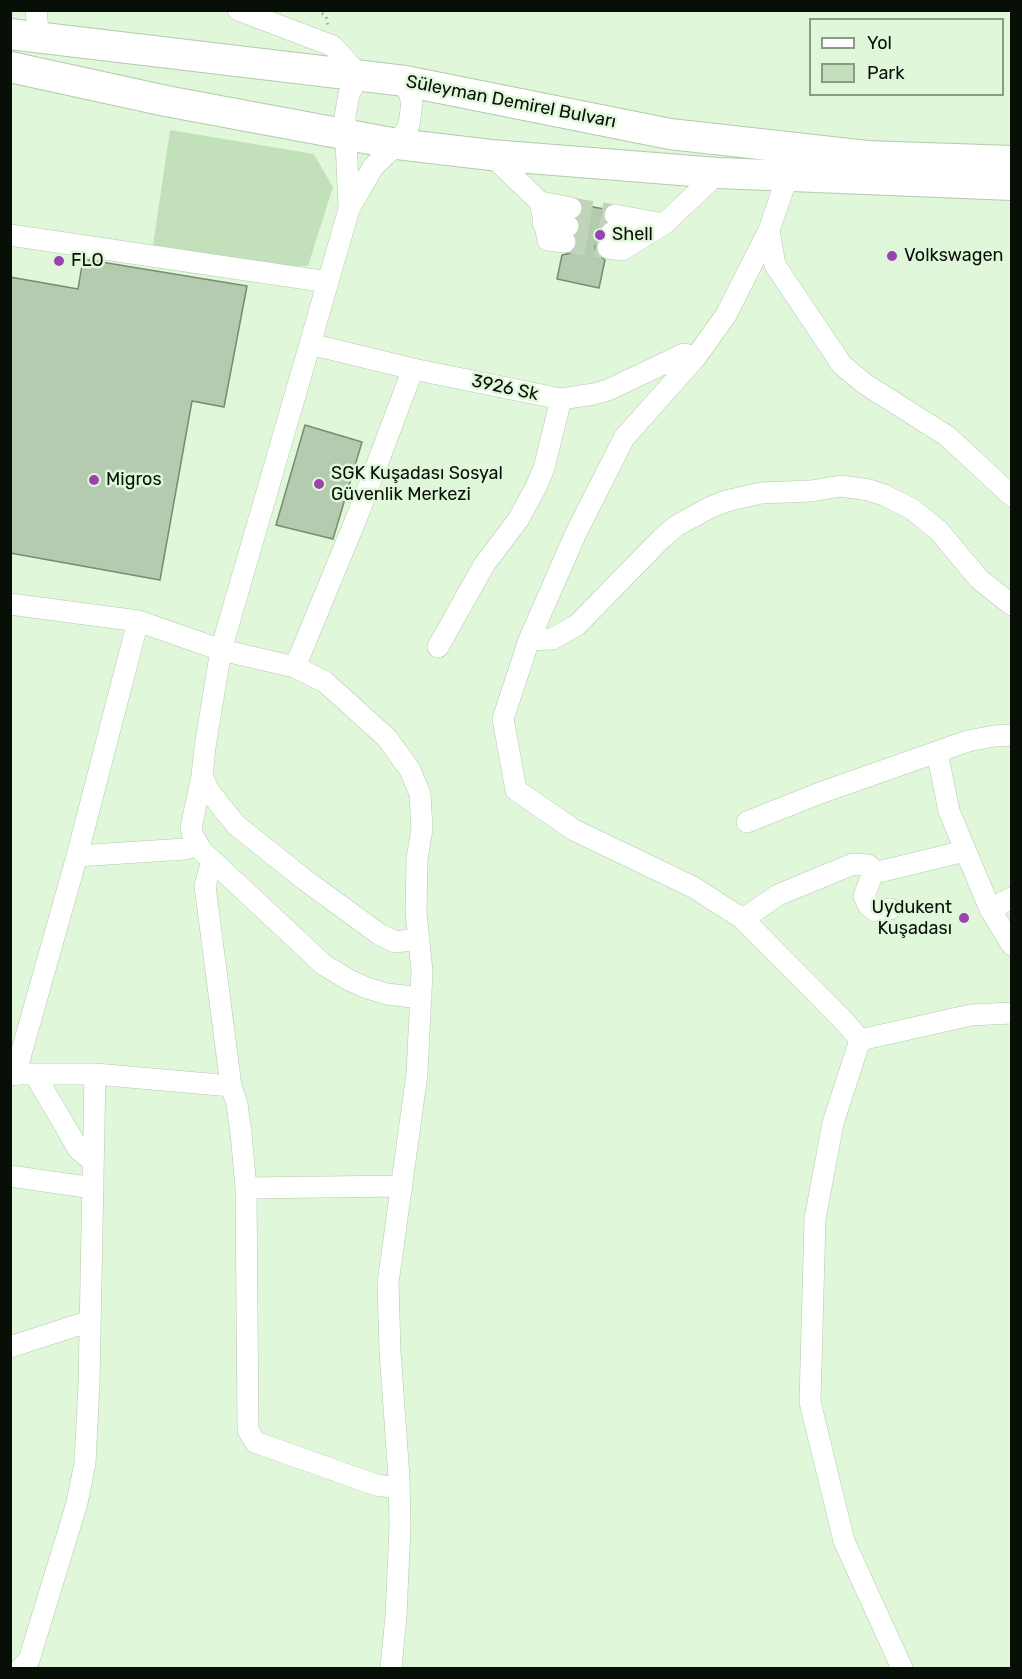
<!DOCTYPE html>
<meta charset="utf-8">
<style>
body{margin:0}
#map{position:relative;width:1022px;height:1679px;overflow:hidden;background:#e0f7da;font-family:Rubik,sans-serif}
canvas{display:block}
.frame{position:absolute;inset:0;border:12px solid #080f06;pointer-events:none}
.legend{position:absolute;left:809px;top:18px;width:195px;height:78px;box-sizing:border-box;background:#e0f7da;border:2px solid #8a9a85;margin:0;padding:8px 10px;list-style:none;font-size:18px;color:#080f06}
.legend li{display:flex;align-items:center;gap:12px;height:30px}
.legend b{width:30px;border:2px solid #8a9a85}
</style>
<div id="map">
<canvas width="1022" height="1679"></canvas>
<div class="frame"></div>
<ul class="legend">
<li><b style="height:8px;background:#fff"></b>Yol</li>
<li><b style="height:16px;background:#c2e1bb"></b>Park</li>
</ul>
</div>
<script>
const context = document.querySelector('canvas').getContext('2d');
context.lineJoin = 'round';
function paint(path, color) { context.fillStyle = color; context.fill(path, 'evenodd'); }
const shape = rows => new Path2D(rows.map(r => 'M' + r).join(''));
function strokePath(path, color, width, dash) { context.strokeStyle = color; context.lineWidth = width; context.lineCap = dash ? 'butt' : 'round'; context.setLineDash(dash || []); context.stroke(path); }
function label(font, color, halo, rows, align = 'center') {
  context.font = font + ' Rubik,sans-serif'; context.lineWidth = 5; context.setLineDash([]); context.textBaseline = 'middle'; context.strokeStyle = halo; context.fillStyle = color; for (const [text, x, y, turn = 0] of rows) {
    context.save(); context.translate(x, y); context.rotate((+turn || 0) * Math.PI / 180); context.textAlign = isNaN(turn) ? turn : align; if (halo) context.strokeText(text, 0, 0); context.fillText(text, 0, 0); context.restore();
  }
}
paint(shape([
 [170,130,314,154,333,187,308,266,281,266,153,245]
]), '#c2e1bb');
const building = shape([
 [583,205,604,209,602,213,605,222,598,231,600,239,595,247,596,253,605,260,599,288,557,279,562,255,571,253,578,244,576,236,581,227,578,218,583,211,583,205],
 [83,259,247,286,224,407,192,401,160,580,10,553,10,277,78,289,83,259],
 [305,425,362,442,333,539,276,525,305,425]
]);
paint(building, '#b4cbaf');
strokePath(building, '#778c72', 1.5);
strokePath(shape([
 [571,208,615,215],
 [568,226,611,233],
 [565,242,608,248]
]), '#c0d4ba', 21, [21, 10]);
const minor = shape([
 [36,10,39,39],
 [238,10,333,46,359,75,349,94,345,117,349,208],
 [405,81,412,102,409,125,397,144,373,167,349,209,310,344,221,650,205,747,202,776,209,791,236,825,305,880,379,934,395,942,419,939],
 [491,155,540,202,548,240,565,242],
 [788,175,769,230,775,265,842,365,865,384,947,436,1012,496],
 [540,202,571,208],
 [615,215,664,224],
 [543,223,568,226],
 [769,230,726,315,696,357,624,438,576,533,529,640,503,719,516,790,574,830,693,887,743,919,845,1022,860,1040],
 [611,233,643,237,664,224,718,173],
 [10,235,328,282],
 [608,248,622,250,643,237],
 [310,344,413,369,561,399,594,394,608,390,684,354,696,357],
 [10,604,138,621,221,650,295,667,325,682,387,738,410,770,420,794,422,829,417,859,416,913,422,971,417,1074,388,1283,390,1351,399,1478,400,1527,396,1616,391,1668],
 [529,640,552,639,577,625,662,538,676,526,709,508,726,501,761,493,811,491,841,486,869,490,884,495,912,509,939,531,979,579,1012,605],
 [438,647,484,565,518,520,536,487,544,468,561,399],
 [295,667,359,512,413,369],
 [937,752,949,811,990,909,1012,945],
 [202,776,191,828,193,836,202,851,324,965,349,980,367,988,387,994,421,998],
 [747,822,820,793,968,741,994,736,1012,735],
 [77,856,185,849,197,844],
 [212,860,205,886,231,1086,237,1104,241,1133,246,1188,248,1430,255,1442,376,1485,399,1488],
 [874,873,965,851],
 [990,909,1012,898],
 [743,919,778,895,853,864,868,865,874,870,864,896,868,905,875,911,890,909],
 [860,1040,833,1123,815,1219,810,1402,844,1541,902,1668],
 [860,1040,971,1015,1012,1013],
 [10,1074,95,1074,231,1086],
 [15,1075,77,856,138,621],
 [35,1075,79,1150,93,1161],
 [10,1176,93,1188],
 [246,1188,402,1186],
 [10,1347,90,1321],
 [21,1668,29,1660,77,1503,85,1463,89,1384,95,1074]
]);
const highway = shape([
 [10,34,405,81,670,134,867,156,1012,161],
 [10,67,166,101,397,144,491,155,718,173,1012,185]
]);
strokePath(minor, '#b3caae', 22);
strokePath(highway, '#b3caae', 32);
strokePath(shape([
 [317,10,326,16,328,26]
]), '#9bad97', 3, [1.5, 4.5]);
strokePath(minor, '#fff', 21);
strokePath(highway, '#fff', 30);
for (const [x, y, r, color] of [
 [600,235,6,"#9a42af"],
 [892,256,6,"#9a42af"],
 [59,261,6,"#9a42af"],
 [94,480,6,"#9a42af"],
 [319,484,6,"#9a42af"],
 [964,918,6,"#9a42af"]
]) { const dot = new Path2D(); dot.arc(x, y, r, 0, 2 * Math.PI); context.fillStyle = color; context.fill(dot); strokePath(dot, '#e0f7da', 2); }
label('18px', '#080f06', '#e0f7da', [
 ["Süleyman Demirel Bulvarı",511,102,11],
 ["3926 Sk",505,388,12]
]);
label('18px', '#080f06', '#e0f7da', [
 ["Shell",612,235],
 ["Volkswagen",904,256],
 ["FLO",71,261],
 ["SGK Kuşadası Sosyal",331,474],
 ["Güvenlik Merkezi",331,495],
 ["Migros",106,480],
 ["Uydukent",952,908,"right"],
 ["Kuşadası",952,929,"right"]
], 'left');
</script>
